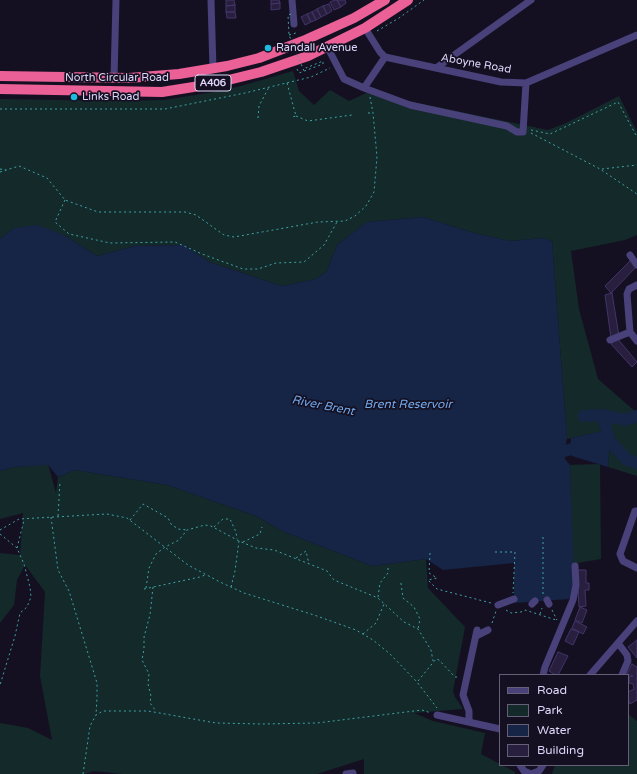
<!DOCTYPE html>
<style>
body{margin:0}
#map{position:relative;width:637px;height:774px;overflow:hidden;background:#151021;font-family:"Varela Round",sans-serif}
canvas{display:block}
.legend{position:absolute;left:499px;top:674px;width:130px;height:92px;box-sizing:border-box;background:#151021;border:1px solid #655f78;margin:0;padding:5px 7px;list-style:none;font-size:12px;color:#ddd6fa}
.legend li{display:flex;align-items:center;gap:8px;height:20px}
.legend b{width:20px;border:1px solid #655f78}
</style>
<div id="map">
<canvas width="637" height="774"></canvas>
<ul class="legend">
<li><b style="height:5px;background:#48417a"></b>Road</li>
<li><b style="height:11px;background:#14292a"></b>Park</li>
<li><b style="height:11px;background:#162445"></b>Water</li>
<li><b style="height:11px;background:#281f3f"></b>Building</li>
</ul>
</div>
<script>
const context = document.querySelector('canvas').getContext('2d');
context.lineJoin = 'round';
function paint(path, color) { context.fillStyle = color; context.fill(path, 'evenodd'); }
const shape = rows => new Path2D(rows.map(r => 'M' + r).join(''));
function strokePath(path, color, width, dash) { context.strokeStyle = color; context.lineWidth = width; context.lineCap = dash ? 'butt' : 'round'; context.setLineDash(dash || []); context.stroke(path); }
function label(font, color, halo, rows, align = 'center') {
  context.font = font + ' "Varela Round",sans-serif'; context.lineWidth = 3.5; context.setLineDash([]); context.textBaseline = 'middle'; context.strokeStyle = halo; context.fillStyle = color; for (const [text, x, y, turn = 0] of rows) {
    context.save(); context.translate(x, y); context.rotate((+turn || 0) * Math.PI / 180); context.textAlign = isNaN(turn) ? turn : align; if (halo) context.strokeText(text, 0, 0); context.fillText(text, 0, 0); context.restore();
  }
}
paint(shape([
 [293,71,299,91,314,105,330,90,349,101,375,89,408,101,548,130,566,123,619,96,637,132,637,235,625,240,571,251,579,309,598,379,637,413,637,476,608,467,611,431,603,431,567,439,552,241,543,238,510,241,474,233,423,217,367,222,337,245,327,271,316,279,282,286,209,262,184,245,135,246,97,256,64,235,14,228,0,239,0,99,123,101,164,100,214,92,241,86],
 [48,464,56,493,58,477,75,470,167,485,256,516,282,531,372,566,426,559,428,588,465,627,453,691,455,697,463,709,414,713,433,721,485,733,481,754,515,772,515,774,364,774,364,759,317,774,122,774,94,771,85,774,0,774,0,723,28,728,52,740,40,676,45,592,25,565,17,580,14,605,0,623,0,553,20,555,23,513,0,519,0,471,14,467],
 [600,464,601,559,572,564,570,465],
 [628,714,637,721,637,774,552,774,555,765,628,765]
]), '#14292a');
paint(shape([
 [423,217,474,233,510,241,543,238,552,241,567,439,564,452,565,459,570,465,574,585,569,599,514,603,514,563,443,570,426,559,372,566,282,531,256,516,167,485,75,470,58,477,48,465,14,467,0,471,0,239,14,228,37,225,64,235,97,256,135,246,184,245,209,262,282,286,316,279,327,271,337,245,367,222],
 [603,431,611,431,608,467,572,456,570,450,571,438]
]), '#162445');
strokePath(shape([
 [603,415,609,440],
 [584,416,603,415,625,420,637,416],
 [549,449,564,451,609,440,627,460,637,463]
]), '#162445', 12);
const building = shape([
 [226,0,234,0,235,5,226,6,226,0],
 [271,0,279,0,280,3,271,4,271,0],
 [335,0,337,0,341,7,334,10,330,2,335,0],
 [337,0,345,0,346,3,341,7,337,0],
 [280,3,280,9,271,10,271,4,280,3],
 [329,4,332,11,327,14,323,6,329,4],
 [235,5,235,12,226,12,226,6,235,5],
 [323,6,327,14,321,17,317,9,323,6],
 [317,9,321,17,316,20,312,12,317,9],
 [226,12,235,12,236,18,227,18,226,12],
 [312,12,316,20,311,22,307,14,312,12],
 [307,14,311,22,305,25,301,17,307,14],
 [631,260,637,266,611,293,605,286,631,260],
 [612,293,619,336,611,338,605,295,612,293],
 [617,338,637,362,632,367,611,344,617,338],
 [577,570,586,570,586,583,589,583,589,590,585,590,586,606,579,607,577,570],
 [580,607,587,610,582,623,575,620,580,607],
 [575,621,587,627,583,634,572,628,575,621],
 [571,629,579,632,573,645,565,641,571,629],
 [637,640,637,658,628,647,637,640],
 [558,652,568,656,558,675,556,675,549,671,558,652],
 [632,664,637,667,637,700,630,704,628,699,628,692,634,689,633,684,629,683,629,677,633,676,627,674,632,664]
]);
paint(building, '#281f3f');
strokePath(building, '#423468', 1);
strokePath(shape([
 [377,31,399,18,424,0],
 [289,35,296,33,296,31],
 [297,69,299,73,323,64,323,61,306,68,305,66],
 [287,83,296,116,292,117],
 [0,109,165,109,245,93,311,77,330,68],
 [368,113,373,113],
 [296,116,308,121,352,115],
 [258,118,259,106,269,87],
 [531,130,550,134,618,102,637,137],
 [531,133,600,169,637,194],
 [0,169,6,170],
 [602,169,637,165],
 [0,172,19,166,47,178,65,200,98,212,185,212,196,215,224,235,234,237,318,222,345,221,355,216,366,206,374,192,377,157,373,113,370,97],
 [65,200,55,222,69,234,110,243,175,242,202,254,243,269,258,269,276,263,304,262,324,245,337,222],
 [58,516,60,482],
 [51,517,58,570,69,591,97,683,97,697,96,715],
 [130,520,143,504,168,518,171,524,178,529,187,530],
 [214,527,223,519,230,519,236,532,237,539],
 [0,530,19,519,107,514,127,518,188,565,220,582,244,593,314,615,356,630,373,640,390,654,417,682,437,708],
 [0,534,17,548,24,564,30,587,31,597,27,607,20,613,15,636,0,685],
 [243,542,260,534,262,527],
 [17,548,24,520],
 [495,552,515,552,513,593],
 [430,553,429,573,437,578,428,580,437,589,491,603],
 [296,558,306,551,309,564],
 [401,583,403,598,414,607,420,619,418,629],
 [153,587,150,615,144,637,144,649,142,660,149,674,148,684,151,696,150,703,156,711],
 [231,587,235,571,239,541],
 [146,588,149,568,156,554,165,547,179,540,187,530,205,525,211,526,239,541,256,548,274,550,327,571,334,580,378,598,404,622,418,629,431,650,433,661],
 [144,589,200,577,205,575],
 [543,594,543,536],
 [378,597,380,583,388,573,388,567],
 [506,610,511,613,521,612,525,610,556,620],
 [552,610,557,620],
 [540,614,542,608],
 [492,623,496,611],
 [363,634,376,623,384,604],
 [418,681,436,659,439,660,455,677,460,677],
 [83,774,90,726,96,715,103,711,148,711,216,723,262,724,317,723,422,710,431,713]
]), '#3ea3a5', 1, [2, 3]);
strokePath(shape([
 [211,0,213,69],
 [292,0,294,24],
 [365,28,380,52,385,57,501,82,526,83,637,35],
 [330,52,344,79,364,88],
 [385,57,364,88,410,105,507,126,517,132,523,132,526,83],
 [436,68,531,0],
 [114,78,116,0],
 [630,255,637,265],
 [637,285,629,289,627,294,630,332,637,341],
 [610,340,630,332],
 [637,511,635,511,620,554,623,561,637,568],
 [547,600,549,604],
 [532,604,535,601],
 [498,605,514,599],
 [476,636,488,630],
 [618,643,627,655,628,661,622,675],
 [543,675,545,667,573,600,576,585,575,566],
 [590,675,637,621],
 [437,715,500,729],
 [469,722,469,711,463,695,477,630],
 [520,765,524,771,531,774,539,771,543,765],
 [346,774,353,773,353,774]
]), '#48417a', 7);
strokePath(shape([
 [0,76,129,78,179,74,227,66,259,58,303,41,354,18,385,0],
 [0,89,162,92,212,84,261,72,308,56,365,28,408,0]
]), '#ea6097', 10);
strokePath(shape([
 [291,14,288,15,289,35,304,71]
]), '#3ea3a5', 1, [2, 3]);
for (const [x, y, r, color] of [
 [268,48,4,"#1dbbde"],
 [74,97,4,"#1dbbde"]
]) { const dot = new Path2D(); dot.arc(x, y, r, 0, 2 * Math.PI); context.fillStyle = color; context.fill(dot); strokePath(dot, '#151021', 1.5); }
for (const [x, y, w] of [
 [213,83,36]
]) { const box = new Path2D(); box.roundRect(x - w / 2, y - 8, w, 16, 3); context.fillStyle = '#151021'; context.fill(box); strokePath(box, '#ddd6fa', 1); }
label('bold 10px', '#ddd6fa', null, [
 ["A406",213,83]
]);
label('11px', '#ddd6fa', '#151021', [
 ["Randall Avenue",276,48],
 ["Links Road",82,97]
], 'left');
label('11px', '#ddd6fa', '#151021', [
 ["Aboyne Road",476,64,10],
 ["North Circular Road",117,78]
]);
label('italic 12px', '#71a9ec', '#151021', [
 ["Brent Reservoir",408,405],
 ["River Brent",323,406,11]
]);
</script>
